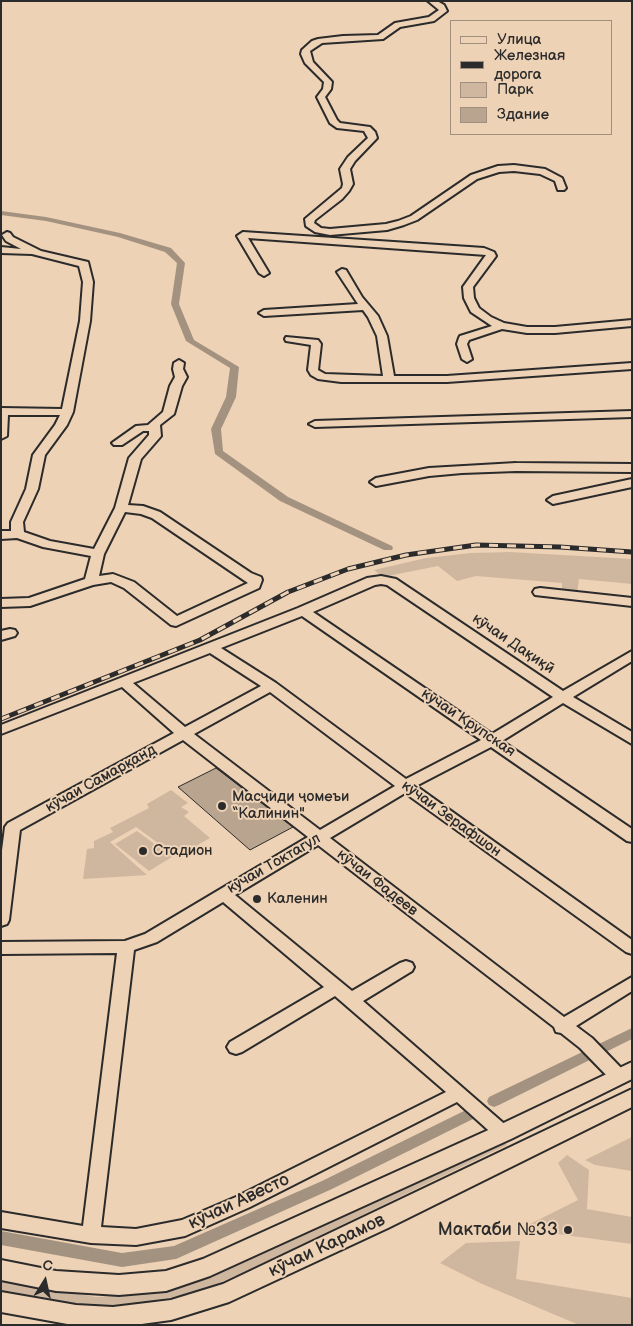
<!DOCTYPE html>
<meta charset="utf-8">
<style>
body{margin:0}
#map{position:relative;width:633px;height:1326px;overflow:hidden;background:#eed2b5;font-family:"Balsamiq Sans",sans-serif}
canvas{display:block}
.frame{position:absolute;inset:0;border:2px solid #2b2b2b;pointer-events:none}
.legend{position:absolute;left:450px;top:20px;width:162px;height:115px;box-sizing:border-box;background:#eed2b5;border:1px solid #a08f7e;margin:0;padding:6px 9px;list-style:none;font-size:15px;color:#2b2b2b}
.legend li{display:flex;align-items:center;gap:10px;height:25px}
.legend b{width:25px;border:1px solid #a08f7e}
.north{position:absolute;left:20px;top:1256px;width:50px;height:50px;-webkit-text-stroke:4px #eed2b5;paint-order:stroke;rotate:10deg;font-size:14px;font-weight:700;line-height:20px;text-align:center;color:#2b2b2b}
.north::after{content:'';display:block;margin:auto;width:18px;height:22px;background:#2b2b2b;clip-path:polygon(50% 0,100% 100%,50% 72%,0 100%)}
</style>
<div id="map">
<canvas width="633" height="1326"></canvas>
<div class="frame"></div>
<ul class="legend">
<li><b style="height:6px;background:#eed2b5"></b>Улица</li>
<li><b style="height:6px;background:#2b2b2b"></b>Железная дорога</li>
<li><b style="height:14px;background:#cfb79f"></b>Парк</li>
<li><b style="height:14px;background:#b8a48f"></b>Здание</li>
</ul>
<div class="north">С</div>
</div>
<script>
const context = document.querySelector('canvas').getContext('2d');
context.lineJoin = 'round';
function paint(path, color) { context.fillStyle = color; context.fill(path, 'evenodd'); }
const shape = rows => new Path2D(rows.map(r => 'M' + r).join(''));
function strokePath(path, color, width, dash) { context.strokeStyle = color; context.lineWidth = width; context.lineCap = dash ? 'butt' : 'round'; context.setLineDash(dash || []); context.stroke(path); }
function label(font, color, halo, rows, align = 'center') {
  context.font = font + ' "Balsamiq Sans",sans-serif'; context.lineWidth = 4; context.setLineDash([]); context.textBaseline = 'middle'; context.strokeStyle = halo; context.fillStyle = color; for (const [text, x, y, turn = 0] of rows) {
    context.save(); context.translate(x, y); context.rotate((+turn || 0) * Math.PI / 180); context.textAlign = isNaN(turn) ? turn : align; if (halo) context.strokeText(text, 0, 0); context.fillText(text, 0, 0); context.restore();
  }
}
paint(shape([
 [510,552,632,559,632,584,579,579,577,594,562,592,562,583,476,576,457,581,438,566,383,577,374,570,426,558,471,553],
 [171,790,188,803,181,807,189,812,184,816,210,838,177,857,136,827,110,842,147,875,83,879,87,849,94,848,94,841,113,832,110,828,149,808,147,804],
 [137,831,172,857,149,871,115,844],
 [632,1137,632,1171,595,1165,585,1160],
 [501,1140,507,1145,255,1267,199,1292,147,1302,97,1307,48,1303,1,1294,1,1280,96,1297,147,1294,200,1281,249,1260],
 [567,1155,589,1170,587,1209,632,1217,632,1244,520,1229,578,1200,558,1163],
 [520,1241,516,1279,632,1298,632,1325,579,1325,480,1283,440,1263,466,1243]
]), '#cfb79f');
paint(shape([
 [1,211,46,217,120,233,171,248,185,263,179,304,194,340,239,367,236,397,221,429,223,451,288,497,392,546,393,548,392,550,384,550,280,501,215,454,211,429,226,397,230,368,186,341,171,304,177,263,165,252,118,237,46,221,1,215,1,211],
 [632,1028,632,1039,499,1105,494,1107,489,1105,487,1101,489,1097,632,1028],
 [470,1108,475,1110,477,1114,475,1118,332,1189,176,1259,122,1267,1,1245,1,1231,122,1253,174,1246,322,1181,470,1108]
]), '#a49281');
const building = shape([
 [216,768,293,827,250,850,178,787,216,768]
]);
paint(building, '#b8a48f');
strokePath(building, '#2b2b2b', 1);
const minor = shape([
 [428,1,437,1,444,5,447,11,434,21,400,27,383,39,322,43,310,51,313,62,332,82,331,89,325,97,337,120,340,123,370,127,375,132,377,138,355,161,350,169,353,184,349,191,342,199,315,220,314,223,321,228,330,229,386,224,398,221,411,216,471,175,498,166,514,165,545,169,562,178,566,188,564,190,558,190,555,181,540,174,514,171,499,172,477,179,417,220,404,225,387,230,330,235,315,232,306,226,305,219,342,188,343,184,340,169,348,157,368,138,364,131,337,128,330,123,317,97,323,89,324,82,305,63,301,54,302,50,312,41,318,39,343,36,378,35,395,23,429,17,439,10,428,1],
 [7,232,10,233,13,237,41,251,88,262,93,282,90,321,73,412,67,425,45,455,38,489,23,522,24,532,50,541,94,549,115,508,129,458,149,435,149,431,143,431,122,445,114,445,112,443,136,426,148,425,163,412,170,386,175,377,173,369,174,363,179,360,184,363,183,369,187,377,182,386,174,414,160,425,161,436,141,459,128,505,143,506,160,512,251,573,261,577,262,580,259,588,176,626,171,625,124,588,111,582,93,585,30,606,1,607,1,599,29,598,85,579,91,556,43,547,17,538,1,539,1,531,11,531,11,522,26,489,33,455,55,425,60,415,8,415,7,436,1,439,1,408,62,409,80,321,83,282,79,266,32,254,1,253,1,247,21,249,6,241,2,235,7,232],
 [125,512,141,514,152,518,248,583,177,616,134,582,113,574,99,576,104,554,125,512],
 [243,232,484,248,494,252,496,256,473,287,474,298,479,308,491,317,504,323,527,327,555,327,632,320,632,326,555,333,527,333,502,329,469,340,467,344,472,359,467,362,462,359,457,344,459,338,460,336,492,326,471,312,464,298,463,287,486,255,248,238,269,273,264,276,259,273,237,236,243,232],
 [342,269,346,270,362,297,378,316,387,336,394,376,447,376,632,363,632,369,447,382,341,382,318,379,311,375,308,370,311,345,286,341,285,339,286,337,318,340,321,344,318,370,325,374,383,376,377,336,368,317,363,310,264,316,259,313,264,310,358,304,337,272,342,269],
 [632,411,632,417,315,427,309,424,315,421,632,411],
 [516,463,632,464,632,472,516,471,462,473,429,476,376,486,370,482,376,478,429,468,516,463],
 [632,479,632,487,553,504,547,500,553,496,632,479],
 [381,576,396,579,563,691,632,651,632,661,573,697,632,732,632,744,563,703,502,741,632,829,632,842,627,841,491,747,416,786,632,940,632,954,626,952,405,793,330,838,564,1017,632,977,632,991,576,1026,592,1038,624,1071,627,1076,624,1081,618,1083,612,1081,580,1048,561,1033,556,1032,554,1027,318,845,235,895,352,991,400,963,406,961,412,963,414,967,412,971,363,1001,509,1128,512,1133,509,1138,503,1140,497,1138,457,1102,250,1207,185,1236,136,1245,91,1243,1,1228,1,1212,83,1226,117,953,1,954,1,942,125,941,145,934,308,837,183,740,20,830,9,920,7,924,1,926,1,858,5,827,8,823,174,733,122,687,1,734,1,725,298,608,367,578,381,576],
 [381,584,387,585,553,697,492,734,313,612,375,585,381,584],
 [302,616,481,740,406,779,276,683,221,648,302,616],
 [210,653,261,686,185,727,133,683,210,653],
 [270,692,395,786,320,830,194,734,270,692],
 [223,902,324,987,230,1042,227,1047,230,1052,236,1054,242,1052,335,996,446,1092,236,1197,182,1220,136,1229,101,1227,134,950,157,942,223,902],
 [540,588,632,598,632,606,535,595,533,592,535,589,540,588],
 [10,629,15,630,17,633,15,636,1,640,1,631,10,629]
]);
const major = shape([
 [632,1062,632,1079,511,1139,210,1276,166,1291,119,1295,56,1291,1,1280,1,1260,56,1271,119,1275,166,1271,203,1259,495,1127,632,1062],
 [632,1089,632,1107,388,1228,229,1302,171,1320,134,1325,73,1325,1,1312,1,1292,76,1305,113,1307,171,1300,223,1284,632,1089]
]);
strokePath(minor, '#2b2b2b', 4);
strokePath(major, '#2b2b2b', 4);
paint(minor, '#eed2b5');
paint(major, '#eed2b5');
const rail = shape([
 [1,719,200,640,288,592,348,569,406,555,476,545,560,547,632,552]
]);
strokePath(rail, '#2b2b2b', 5);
strokePath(rail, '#eed2b5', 3, [9]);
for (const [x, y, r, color] of [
 [222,806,5,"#2b2b2b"],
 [143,851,5,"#2b2b2b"],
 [257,899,5,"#2b2b2b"],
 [568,1230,5,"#2b2b2b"]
]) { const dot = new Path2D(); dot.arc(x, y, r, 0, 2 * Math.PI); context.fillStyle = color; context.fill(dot); strokePath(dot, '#eed2b5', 2); }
label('15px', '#2b2b2b', '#eed2b5', [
 ["кӯчаи Дақиқӣ",513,644,34],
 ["кӯчаи Крупская",468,723,34],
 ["кӯчаи Самарқанд",101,779,-29],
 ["кӯчаи Зерафшон",451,819,36],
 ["кӯчаи Токтагул",274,864,-30],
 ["кӯчаи Фадеев",377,883,38]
]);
label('15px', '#2b2b2b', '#eed2b5', [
 ["Масҷиди ҷомеъи",232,797],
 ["“Калинин\"",232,814],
 ["Стадион",153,851],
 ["Каленин",267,899]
], 'left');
label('18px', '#2b2b2b', '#eed2b5', [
 ["кӯчаи Авесто",239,1202,-25],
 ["кӯчаи Карамов",327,1246,-25]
]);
label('18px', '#2b2b2b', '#eed2b5', [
 ["Мактаби №33",558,1230]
], 'right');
</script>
